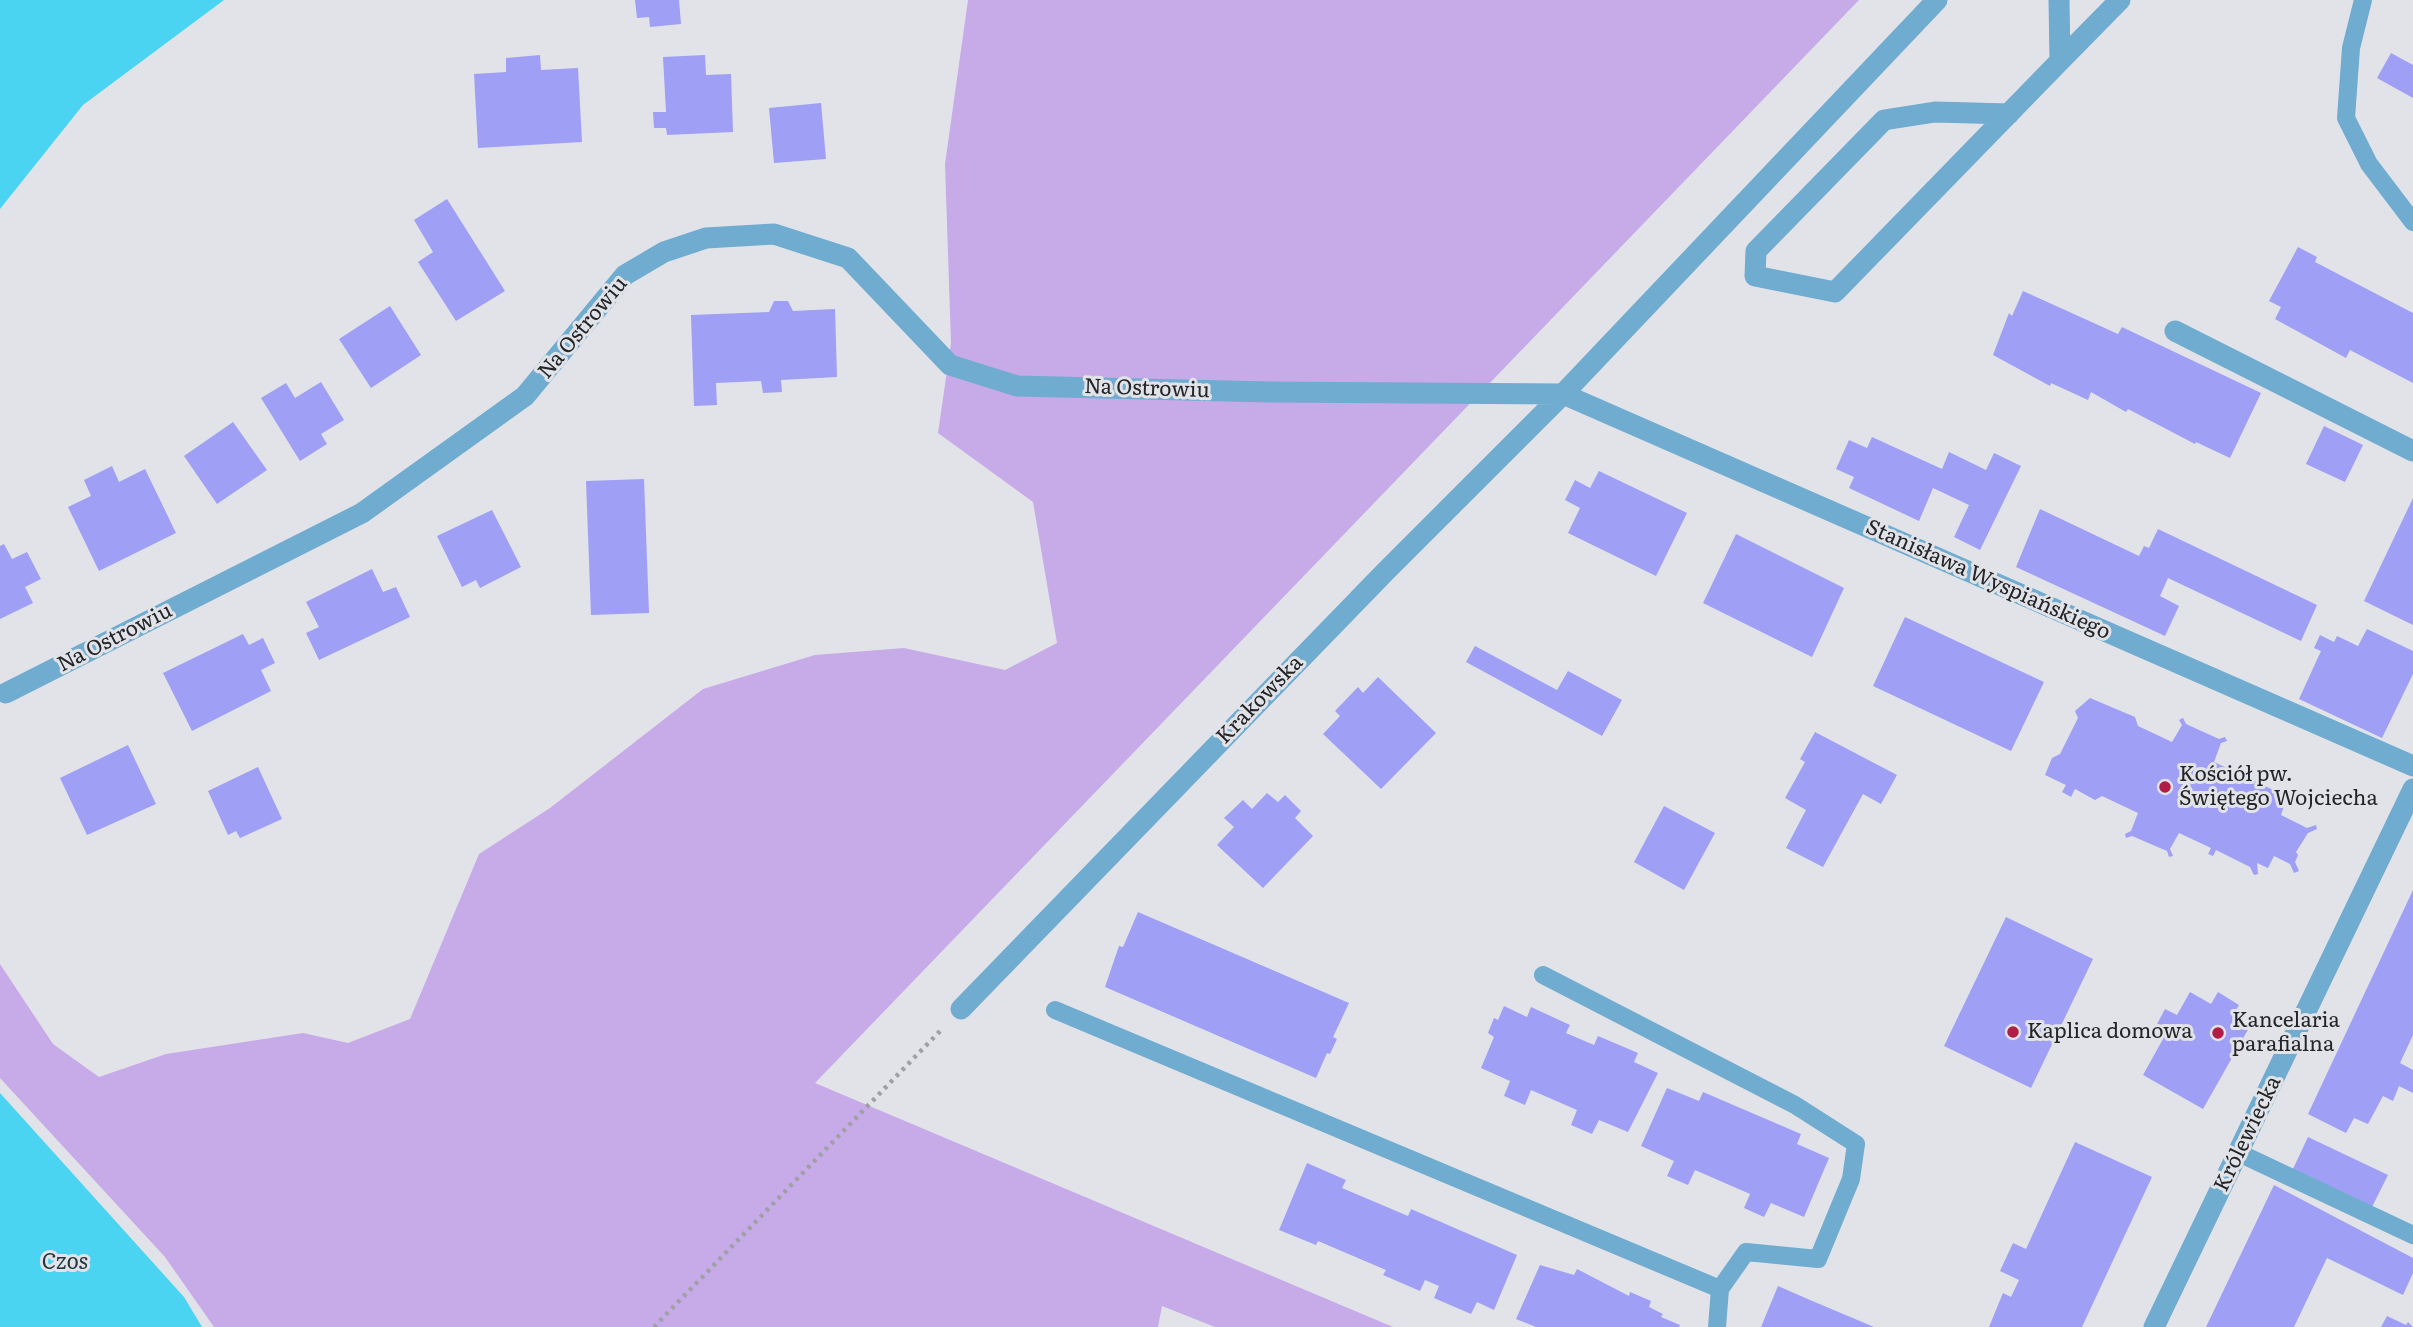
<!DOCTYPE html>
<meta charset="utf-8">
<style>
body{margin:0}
canvas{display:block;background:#e1e3e8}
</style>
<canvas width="2413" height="1327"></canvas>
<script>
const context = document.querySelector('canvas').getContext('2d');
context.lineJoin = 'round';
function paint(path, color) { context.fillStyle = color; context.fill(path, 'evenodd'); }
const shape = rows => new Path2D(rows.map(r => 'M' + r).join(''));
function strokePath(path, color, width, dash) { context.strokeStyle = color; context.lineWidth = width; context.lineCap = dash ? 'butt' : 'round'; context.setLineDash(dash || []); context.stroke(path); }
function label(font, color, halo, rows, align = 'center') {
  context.font = font + ' Literata,serif'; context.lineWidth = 6; context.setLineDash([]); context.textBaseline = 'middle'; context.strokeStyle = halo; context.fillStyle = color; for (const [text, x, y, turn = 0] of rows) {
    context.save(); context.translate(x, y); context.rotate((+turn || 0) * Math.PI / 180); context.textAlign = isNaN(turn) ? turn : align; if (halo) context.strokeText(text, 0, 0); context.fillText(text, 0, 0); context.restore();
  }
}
paint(shape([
 [968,0,1859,0,815,1083,1393,1327,1215,1327,1162,1306,1158,1327,214,1327,165,1257,0,1078,0,964,53,1044,99,1077,166,1054,303,1033,348,1043,410,1019,479,854,550,808,703,689,815,655,904,648,1005,670,1057,643,1033,502,938,433,951,343,945,164]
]), '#c7abe9');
paint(shape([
 [0,0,224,0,83,105,0,209],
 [0,1093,184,1297,202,1327,0,1327]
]), '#4ad4f2');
paint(shape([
 [635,0,679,0,681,24,650,27,649,17,637,18],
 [2391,53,2413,65,2413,98,2377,78],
 [540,55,541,70,578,68,582,142,478,148,474,74,506,72,506,58],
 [705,55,706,75,731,74,733,132,667,135,666,128,654,128,653,112,666,112,663,57],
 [821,103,826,159,774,163,769,108],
 [447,199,505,291,456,321,418,262,433,252,414,220],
 [2298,247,2317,257,2315,262,2413,313,2413,383,2350,350,2346,358,2275,319,2281,307,2269,301],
 [2023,291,2118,334,2122,327,2261,393,2230,458,2196,442,2195,444,2128,409,2126,412,2091,392,2088,400,2051,383,2050,386,1993,355,2009,313,2012,316],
 [774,301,788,301,793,311,835,309,837,377,781,380,782,392,763,393,761,381,716,383,717,405,694,406,691,315,769,312],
 [390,306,421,355,371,388,339,339],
 [321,382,344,420,321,434,327,444,300,461,261,398,286,383,295,398],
 [233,422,267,470,217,504,184,456],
 [2324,426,2363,445,2345,482,2306,464],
 [1872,437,1942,469,1949,452,1986,470,1994,453,2021,466,1980,550,1954,537,1969,505,1933,488,1919,521,1849,488,1854,477,1836,469,1849,440,1867,448],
 [112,466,119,482,145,469,176,533,99,571,68,507,91,496,84,480],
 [1599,471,1687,513,1656,576,1568,533,1580,508,1565,500,1575,480,1590,488],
 [644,479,649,613,591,615,586,481],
 [2413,498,2413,625,2364,601],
 [2040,509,2139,556,2144,546,2149,548,2158,529,2317,605,2301,641,2168,578,2160,596,2179,606,2165,636,2016,567],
 [492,510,521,567,480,588,476,580,462,587,437,536],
 [1736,534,1844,588,1812,657,1703,603],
 [4,544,12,559,27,552,41,579,25,587,33,603,0,619,0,546],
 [372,569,383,592,396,587,410,617,319,660,306,633,319,627,306,602],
 [1905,617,2044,682,2011,751,1873,686],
 [2367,629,2413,651,2413,674,2382,738,2299,699,2321,651,2314,648,2320,635,2334,642,2337,636,2358,646],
 [243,634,249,645,263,638,275,663,261,670,271,691,192,731,163,673],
 [1475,646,1557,690,1568,671,1622,700,1602,736,1466,662],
 [1378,677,1436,733,1381,789,1323,734,1340,716,1335,711,1358,687,1363,693],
 [2090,698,2135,717,2138,726,2172,742,2182,725,2179,720,2183,718,2186,724,2219,739,2225,737,2227,741,2221,743,2214,762,2246,777,2249,771,2253,773,2250,779,2284,795,2293,792,2294,796,2286,800,2281,815,2307,828,2316,825,2317,829,2308,833,2296,852,2298,855,2295,862,2299,871,2294,873,2290,864,2274,856,2268,868,2257,863,2258,874,2254,875,2250,867,2216,850,2213,856,2208,854,2211,848,2179,833,2170,849,2173,856,2169,857,2167,851,2132,836,2126,838,2125,834,2131,831,2138,813,2102,796,2095,800,2075,789,2071,797,2062,792,2066,785,2045,775,2052,758,2060,754,2078,718,2075,711],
 [1815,732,1897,775,1881,804,1863,794,1823,867,1786,848,1806,810,1785,798,1805,762,1800,759],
 [128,745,156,804,87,835,60,778],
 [258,767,282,819,240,838,236,831,228,835,208,791],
 [1267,793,1278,802,1285,795,1301,811,1295,818,1313,836,1263,888,1217,845,1234,827,1224,818,1243,800,1252,809],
 [1664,806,1715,833,1684,890,1634,862],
 [2413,890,2413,1035,2400,1063,2413,1070,2413,1093,2399,1086,2393,1101,2383,1096,2368,1124,2354,1118,2346,1133,2308,1114],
 [1138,912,1349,1003,1333,1037,1337,1039,1330,1054,1327,1053,1316,1078,1105,987,1119,946,1123,947],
 [2006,917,2093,959,2031,1088,1944,1046],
 [2190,992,2211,1004,2218,992,2239,1005,2233,1016,2250,1026,2203,1109,2143,1075,2168,1030,2157,1024,2165,1009,2177,1015],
 [1504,1006,1527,1017,1531,1007,1570,1025,1566,1033,1594,1045,1598,1036,1638,1053,1634,1062,1658,1073,1628,1132,1599,1120,1592,1134,1571,1125,1577,1110,1531,1090,1525,1105,1504,1096,1510,1081,1481,1068,1494,1037,1488,1033,1494,1018,1498,1020],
 [1667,1088,1699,1101,1703,1092,1801,1134,1797,1144,1829,1158,1804,1217,1771,1203,1764,1217,1744,1208,1750,1194,1695,1170,1688,1185,1667,1176,1674,1161,1641,1146],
 [2308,1137,2388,1175,2372,1207,2293,1169],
 [2075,1142,2152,1177,2082,1327,1989,1327,2003,1293,2011,1297,2019,1280,2000,1271,2013,1243,2026,1249],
 [1307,1163,1346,1180,1342,1188,1408,1216,1411,1209,1517,1255,1494,1310,1477,1302,1471,1314,1434,1298,1439,1286,1425,1280,1420,1291,1383,1275,1386,1270,1318,1241,1316,1245,1279,1230],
 [2274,1185,2413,1258,2413,1273,2403,1295,2327,1258,2294,1327,2206,1327],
 [1540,1265,1574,1275,1577,1269,1629,1296,1630,1292,1651,1301,1649,1307,1663,1314,1661,1317,1680,1325,1679,1327,1536,1327,1516,1319],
 [1778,1286,1810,1300,1874,1327,1761,1327],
 [2387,1316,2406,1325,2408,1322,2413,1327,2381,1327]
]), '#9e9ff5');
strokePath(shape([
 [654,1327,941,1030]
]), '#9ea0a4', 4.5, [3.5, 5]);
strokePath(shape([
 [2363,0,2351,48,2346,118,2369,164,2413,222],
 [1543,975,1795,1105,1856,1144,1851,1179,1818,1259,1746,1252,1720,1289],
 [1055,1010,1720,1289,1717,1327],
 [2239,1153,2413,1235]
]), '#70abd0', 18);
strokePath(shape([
 [2059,0,2060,61],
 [2009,114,1935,112,1884,120,1756,251,1755,276,1835,292,2060,61,2120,0],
 [2175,331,2413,451],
 [6,693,362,513,525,396,625,275,664,252,706,238,774,234,848,258,950,365,1017,386,1269,392,1563,394,2413,766],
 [961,1009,1385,572,1563,394,1937,0],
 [2154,1327,2413,789]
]), '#70abd0', 21);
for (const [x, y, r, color] of [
 [2165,787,7,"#b01d46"],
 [2013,1032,7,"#b01d46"],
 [2218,1033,7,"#b01d46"]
]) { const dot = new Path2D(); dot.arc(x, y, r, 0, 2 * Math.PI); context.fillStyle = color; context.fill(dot); strokePath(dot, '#e1e3e8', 2.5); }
label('21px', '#242527', '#e1e3e8', [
 ["Na Ostrowiu",583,328,-50],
 ["Na Ostrowiu",1147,389,2],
 ["Stanisława Wyspiańskiego",1988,580,24],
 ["Na Ostrowiu",115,638,-27],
 ["Krakowska",1260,700,-46],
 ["Królewiecka",2248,1134,-64]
]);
label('21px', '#242527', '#e1e3e8', [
 ["Kościół pw.",2179,775],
 ["Świętego Wojciecha",2179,799],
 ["Kancelaria",2232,1021],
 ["parafialna",2232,1045],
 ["Kaplica domowa",2027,1032]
], 'left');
label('italic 23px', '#22393f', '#e1e3e8', [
 ["Czos",65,1262]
]);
</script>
